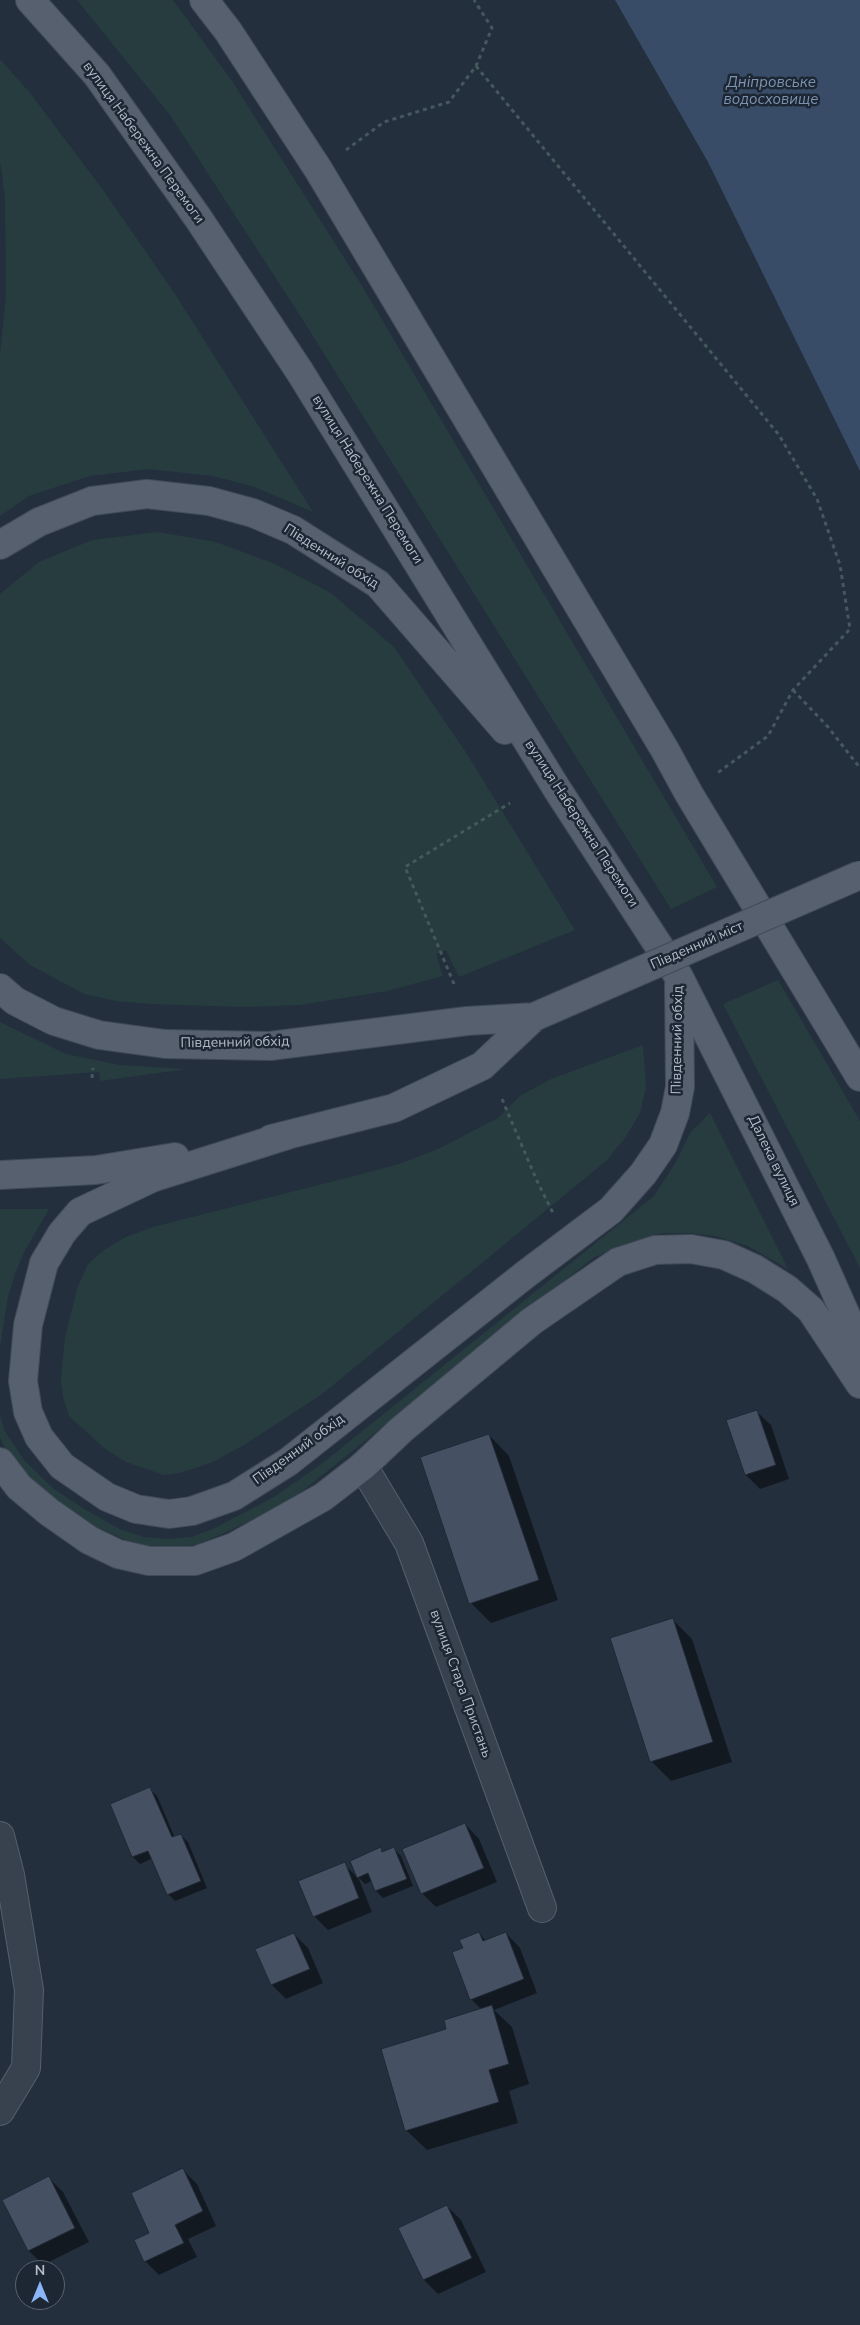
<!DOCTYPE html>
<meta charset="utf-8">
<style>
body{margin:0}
#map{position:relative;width:860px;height:2325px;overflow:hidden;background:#242f3e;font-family:"Nunito Sans",sans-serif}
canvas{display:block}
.north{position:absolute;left:15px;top:2260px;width:50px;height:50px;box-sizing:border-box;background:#1d2633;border:1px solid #59626f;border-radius:50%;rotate:0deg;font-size:14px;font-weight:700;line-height:20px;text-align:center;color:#b4bcc9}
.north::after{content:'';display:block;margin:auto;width:18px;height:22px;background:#8ab4f8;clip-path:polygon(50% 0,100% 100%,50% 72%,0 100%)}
</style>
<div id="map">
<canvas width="860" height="2325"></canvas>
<div class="north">N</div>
</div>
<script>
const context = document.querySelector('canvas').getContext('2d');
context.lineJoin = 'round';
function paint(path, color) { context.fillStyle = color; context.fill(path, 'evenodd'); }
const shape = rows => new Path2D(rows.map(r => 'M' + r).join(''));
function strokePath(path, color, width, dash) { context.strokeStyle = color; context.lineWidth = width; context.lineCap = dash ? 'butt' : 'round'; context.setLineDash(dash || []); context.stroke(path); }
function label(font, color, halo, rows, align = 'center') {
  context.font = font + ' "Nunito Sans",sans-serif'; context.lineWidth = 5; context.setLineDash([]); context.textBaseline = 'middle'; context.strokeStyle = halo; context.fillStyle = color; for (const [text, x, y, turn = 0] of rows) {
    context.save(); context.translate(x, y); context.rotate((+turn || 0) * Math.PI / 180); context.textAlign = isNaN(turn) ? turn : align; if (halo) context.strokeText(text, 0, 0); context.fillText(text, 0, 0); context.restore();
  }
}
paint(shape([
 [77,0,173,0,232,81,362,286,717,887,671,909,301,317,170,115],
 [0,59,30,93,103,190,175,294,313,512,255,487,213,476,149,469,90,476,29,496,0,516,0,354,6,295,5,197,0,162],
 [158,532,216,542,275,564,331,593,394,647,467,754,575,930,459,977,446,950,436,954,443,976,387,991,300,1005,244,1007,150,1004,116,1001,84,994,30,965,0,938,0,594,39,562,92,540],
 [778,980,860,1121,860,1268,723,1004],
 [0,1022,66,1054,120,1065,187,1069,100,1081,99,1072,0,1079],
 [643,1045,646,1088,640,1113,625,1138,606,1161,321,1395,244,1445,213,1462,180,1473,164,1475,126,1462,104,1448,69,1416,63,1397,61,1378,65,1337,78,1286,88,1264,104,1250,126,1237,153,1227,358,1175,399,1164,438,1149,498,1118,520,1096,551,1079],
 [710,1113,788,1269,748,1246,715,1236,689,1233,662,1233,625,1244,593,1258,300,1493,259,1517,198,1545,160,1549,130,1542,97,1527,66,1509,31,1479,6,1450,0,1438,0,1415,4,1430,24,1460,54,1489,86,1510,120,1529,143,1537,167,1539,191,1537,213,1529,274,1497,324,1462,654,1196,676,1162,690,1133],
 [0,1209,49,1209,24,1252,15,1274,8,1297,0,1347]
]), '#263c3f');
paint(shape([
 [615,0,860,0,860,471,708,162]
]), '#394c67');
paint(shape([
 [756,1411,771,1425,789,1479,760,1489,746,1475],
 [489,1435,509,1456,558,1600,491,1623,471,1603],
 [672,1619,692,1639,732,1762,671,1781,651,1761],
 [150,1789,157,1796,175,1838,181,1835,188,1842,207,1888,175,1901,168,1894,153,1858,140,1864,133,1857,111,1805],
 [465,1824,479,1839,497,1882,436,1907,422,1893],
 [380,1849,384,1853,394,1849,401,1856,413,1886,383,1898,376,1891,372,1881,365,1884,358,1877,372,1912,328,1930,314,1916,344,1864,358,1878,351,1861],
 [479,1933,486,1941,506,1933,520,1948,537,1993,494,2010,512,2027,529,2084,509,2091,518,2123,427,2150,406,2130,448,2030,482,2010,471,1999,464,1949],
 [294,1934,308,1948,323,1983,286,1999,272,1985],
 [183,2170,197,2184,216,2226,188,2239,197,2257,159,2275,145,2261,151,2233],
 [49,2178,63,2192,89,2242,43,2265,29,2251,4,2200],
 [447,2206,461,2220,486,2272,438,2294,424,2280,400,2228]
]), '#0007');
const building = shape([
 [757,1410,776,1465,745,1475,726,1420,757,1410],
 [489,1434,539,1580,469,1604,420,1457,489,1434],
 [673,1618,713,1742,650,1762,610,1638,673,1618],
 [150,1787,172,1837,181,1834,201,1881,167,1895,148,1851,132,1857,110,1804,150,1787],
 [465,1823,484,1868,421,1894,402,1849,465,1823],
 [381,1847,382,1852,394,1847,407,1879,375,1891,368,1873,357,1878,350,1861,381,1847],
 [345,1862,359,1898,313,1917,298,1881,345,1862],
 [479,1932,483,1941,506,1932,524,1979,470,2000,452,1952,463,1948,459,1940,479,1932],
 [294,1933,310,1969,271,1985,255,1949,294,1933],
 [492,2005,509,2064,489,2070,499,2102,405,2131,381,2049,446,2029,444,2020,492,2005],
 [183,2168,203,2211,175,2225,184,2243,144,2262,134,2240,149,2233,131,2193,183,2168],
 [49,2176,75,2228,28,2251,2,2200,49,2176],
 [447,2205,472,2258,423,2280,398,2228,447,2205]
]);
paint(building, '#455162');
strokePath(building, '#1f2835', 1);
const minor = shape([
 [363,1466,409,1543,542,1908],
 [0,1836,10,1875,29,1990,26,2068,0,2111]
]);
const primary = shape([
 [30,0,97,75,198,218,300,372,557,789,679,977,821,1259,860,1347],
 [204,0,228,31,318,169,665,750,689,794,860,1077],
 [0,545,39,522,92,501,147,494,209,501,253,513,293,530,378,584,505,730],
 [0,988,15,1001,54,1021,99,1035,165,1044,270,1046,467,1021,534,1017],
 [288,1135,152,1178,80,1212,62,1233,44,1263,28,1325,23,1381,28,1412,39,1437,62,1466,107,1497,136,1509,169,1514,192,1511,234,1496,288,1462,526,1274,611,1210,643,1174,663,1145,675,1113,680,1087,679,985],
 [271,1139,394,1108,482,1066,534,1017],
 [0,1175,96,1170,175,1157],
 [0,1462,19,1487,49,1512,89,1540,118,1554,149,1561,195,1561,234,1547,323,1497,363,1466,401,1430,532,1321,618,1262,655,1250,691,1249,724,1255,755,1269,787,1289,811,1310,860,1384]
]);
strokePath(minor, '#565f6c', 30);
strokePath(primary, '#414a57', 30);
strokePath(shape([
 [476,66,779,435,817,499,840,565,850,629,793,690,768,736,716,774],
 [346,150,384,122,449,102,476,66,492,28,474,0],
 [793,690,828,727,860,768],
 [454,984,405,867,510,803],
 [92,1078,93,1068],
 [502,1099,537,1181,553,1213]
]), '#44595c', 3, [4, 4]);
strokePath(minor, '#38414e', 28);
strokePath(primary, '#56606e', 28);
const primaryBridge = shape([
 [534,1017,860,875]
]);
strokePath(primaryBridge, '#414a57', 30, []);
strokePath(primaryBridge, '#56606e', 28);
label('14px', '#b4bcc9', '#1d2633', [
 ["вулиця Набережна Перемоги",143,143,54],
 ["вулиця Набережна Перемоги",367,480,58],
 ["Південний обхід",331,557,32],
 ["вулиця Набережна Перемоги",581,824,57],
 ["Південний міст",697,946,-24],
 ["Південний обхід",678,1040,-89],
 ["Південний обхід",235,1043,-1],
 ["Далека вулиця",773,1161,64],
 ["Південний обхід",299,1450,-36],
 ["вулиця Стара Пристань",460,1684,70]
]);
label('italic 15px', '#7c92b1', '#1d2633', [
 ["Дніпровське",771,83],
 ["водосховище",771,100]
]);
</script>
